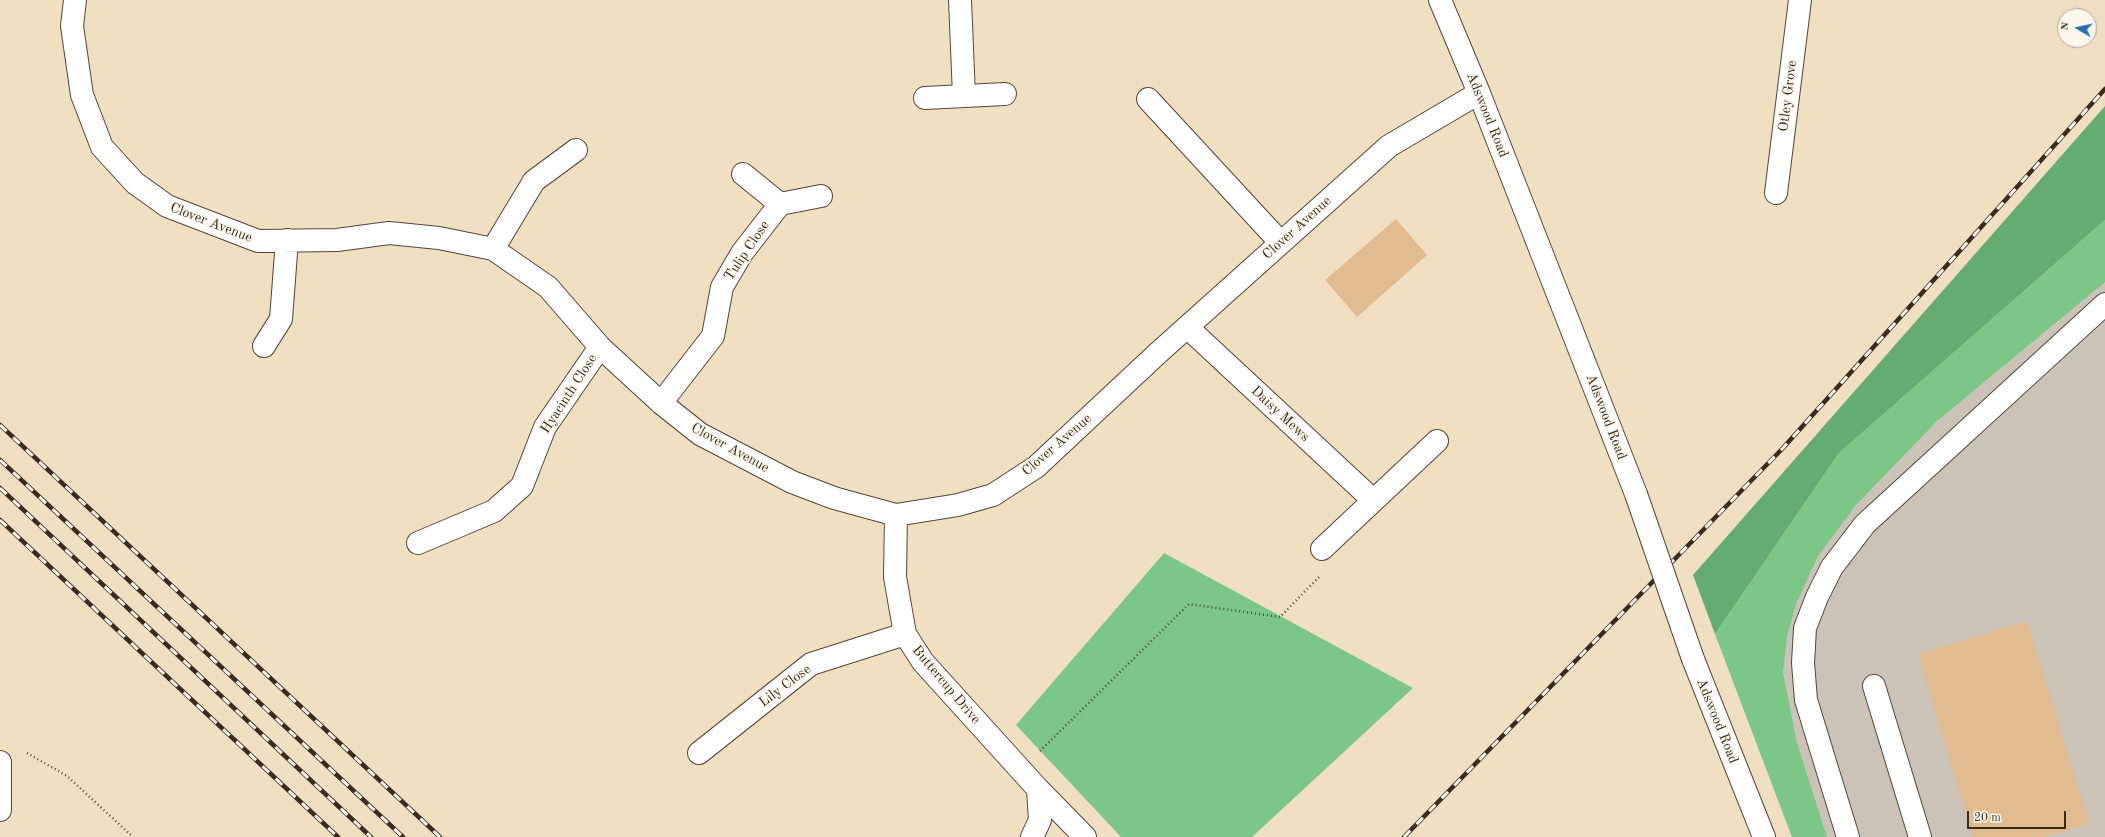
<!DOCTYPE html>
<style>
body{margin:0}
#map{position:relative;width:2105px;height:837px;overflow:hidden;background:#f0e0c1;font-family:"Old Standard TT",serif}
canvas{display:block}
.north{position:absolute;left:2057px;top:8px;width:40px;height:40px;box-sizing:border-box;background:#fbf7ec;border:1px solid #aea59a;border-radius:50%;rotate:279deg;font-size:11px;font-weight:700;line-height:16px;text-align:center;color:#3b2a1e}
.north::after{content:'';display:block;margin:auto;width:14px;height:18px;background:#1f6fb2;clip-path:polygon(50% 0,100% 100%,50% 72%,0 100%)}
.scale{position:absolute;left:1967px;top:811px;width:99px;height:18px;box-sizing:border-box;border:2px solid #3b2a1e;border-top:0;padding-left:5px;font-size:12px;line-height:14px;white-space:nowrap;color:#3b2a1e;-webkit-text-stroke:3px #fbf7ec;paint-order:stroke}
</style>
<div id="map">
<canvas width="2105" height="837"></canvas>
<div class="north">N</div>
<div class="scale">20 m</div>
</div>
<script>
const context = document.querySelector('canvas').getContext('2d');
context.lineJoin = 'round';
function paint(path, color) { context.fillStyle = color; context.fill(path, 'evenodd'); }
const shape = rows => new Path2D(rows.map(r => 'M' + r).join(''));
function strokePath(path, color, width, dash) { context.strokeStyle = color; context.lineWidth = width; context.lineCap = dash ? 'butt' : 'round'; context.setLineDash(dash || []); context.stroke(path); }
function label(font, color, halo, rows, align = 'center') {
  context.font = font + ' "Old Standard TT",serif'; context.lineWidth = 3.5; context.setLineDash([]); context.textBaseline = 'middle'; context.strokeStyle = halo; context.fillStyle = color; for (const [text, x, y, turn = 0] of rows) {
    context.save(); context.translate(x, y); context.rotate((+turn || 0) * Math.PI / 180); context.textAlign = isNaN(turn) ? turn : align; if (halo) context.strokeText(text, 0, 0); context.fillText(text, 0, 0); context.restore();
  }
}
paint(shape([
 [2105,220,2105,837,1792,837,1715,634]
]), '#cbc3b8');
paint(shape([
 [2105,220,2105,282,1937,421,1856,505,1818,556,1796,604,1787,637,1783,672,1797,743,1827,837,1792,837,1715,634,1839,453],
 [1164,553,1413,688,1252,837,1121,837,1016,725]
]), '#7cc785');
paint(shape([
 [2105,106,2105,220,1839,453,1715,634,1693,575]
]), '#65ac72');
paint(shape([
 [1396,219,1427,255,1357,317,1325,280],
 [2027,621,2089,823,2043,837,1973,837,1918,654]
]), '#e1bc90');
const minor = shape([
 [75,0,72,26,82,95,102,147,135,183,167,206,258,241,337,240,389,233,439,238,493,249,548,287,600,347,661,403,700,434,792,482,834,498,896,515,958,505,993,495,1036,467,1158,353,1389,146,1479,93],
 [960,0,964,96],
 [1440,0,1479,93,1636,494],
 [925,98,1005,94],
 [1148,99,1281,243],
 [743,174,780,204,821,196],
 [1776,193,1800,0],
 [493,249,534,181,576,150],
 [1187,327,1373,500],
 [264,346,281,319,287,240],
 [661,403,713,336,722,287,742,253,780,204],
 [896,515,895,577,905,634,923,662,1038,789,1040,820,1032,837],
 [418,543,494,511,522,486,545,427,600,347],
 [1322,549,1437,441],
 [1693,659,1764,837],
 [1874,686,1920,837],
 [699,753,811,664,905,634],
 [0,762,0,810],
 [1038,789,1085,837],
 [1848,837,1806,700,1803,663,1805,628,1817,597,1832,567,1865,524,2105,304]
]);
strokePath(minor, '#564536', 24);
strokePath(shape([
 [1040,751,1189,604,1280,617,1319,577],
 [27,753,67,776,133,837]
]), '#564536', 2.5, [1, 3]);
strokePath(minor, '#fff', 22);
const rail = shape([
 [0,425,440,837],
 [0,460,403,837],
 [0,488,371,837],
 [0,520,338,837],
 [1404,837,1783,448,2105,89]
]);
strokePath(rail, '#3b2a1e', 4.5);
strokePath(rail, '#fbf7ec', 3, [9]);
const minorBridge = shape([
 [1636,494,1693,659]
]);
strokePath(minorBridge, '#564536', 24, []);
strokePath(minorBridge, '#fff', 22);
label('14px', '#3b2a1e', '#fbf7ec', [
 ["Otley Grove",1788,96,-83],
 ["Adswood Road",1487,115,68],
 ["Clover Avenue",211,223,21],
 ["Clover Avenue",1297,228,-42],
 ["Tulip Close",747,251,-56],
 ["Hyacinth Close",569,394,-57],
 ["Daisy Mews",1280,414,43],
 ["Adswood Road",1606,417,69],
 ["Clover Avenue",1057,445,-41],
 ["Clover Avenue",730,448,29],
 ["Buttercup Drive",946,685,50],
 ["Lily Close",785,686,-37],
 ["Adswood Road",1717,721,68]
]);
</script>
